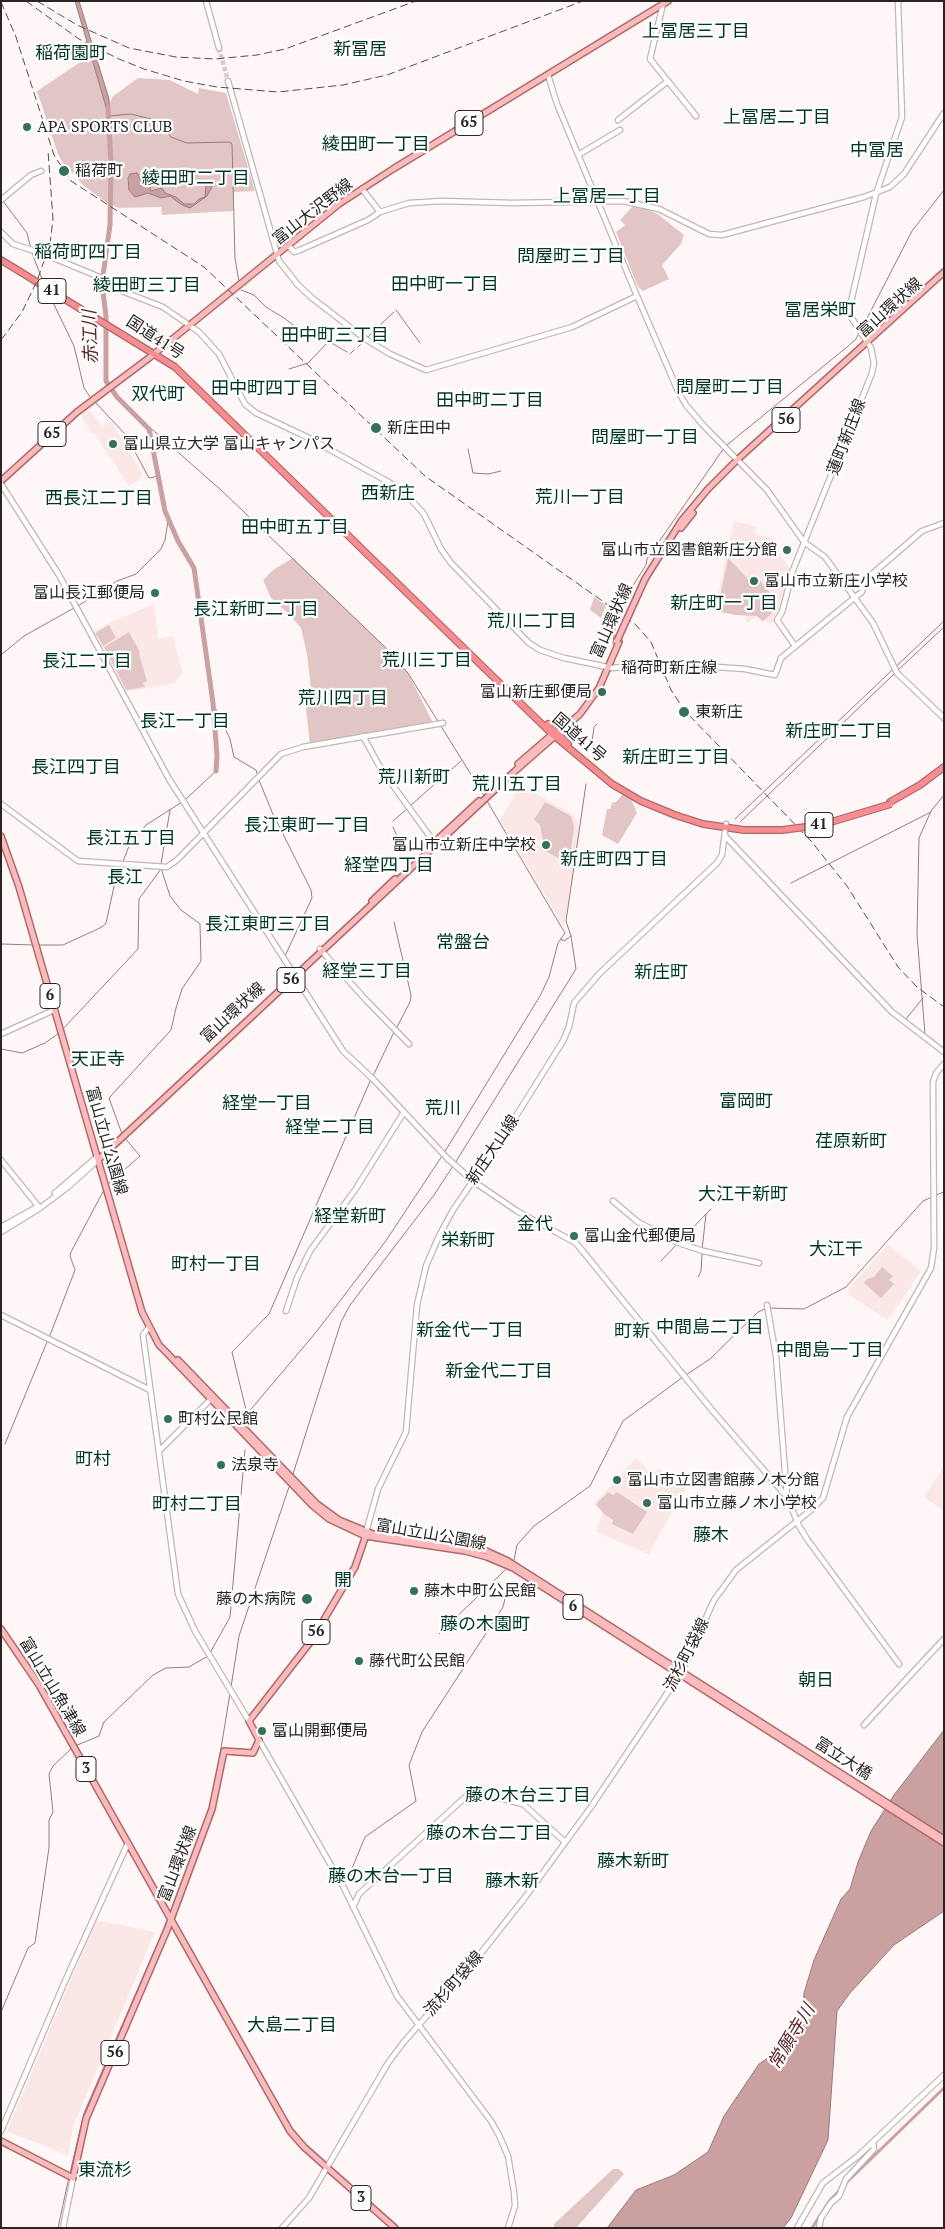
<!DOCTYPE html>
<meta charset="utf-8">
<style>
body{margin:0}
#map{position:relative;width:945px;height:2229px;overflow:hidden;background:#fff7f7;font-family:"PT Serif",serif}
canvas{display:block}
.frame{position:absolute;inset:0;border:2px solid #292525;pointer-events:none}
</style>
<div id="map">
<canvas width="945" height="2229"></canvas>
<div class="frame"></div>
</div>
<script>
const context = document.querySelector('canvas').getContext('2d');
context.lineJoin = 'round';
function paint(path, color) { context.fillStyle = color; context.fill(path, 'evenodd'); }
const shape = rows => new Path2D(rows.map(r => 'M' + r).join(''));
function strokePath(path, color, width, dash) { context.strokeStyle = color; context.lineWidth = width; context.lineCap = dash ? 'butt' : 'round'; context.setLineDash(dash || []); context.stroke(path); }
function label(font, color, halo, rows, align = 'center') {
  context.font = font + ' "PT Serif","Noto Sans JP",serif'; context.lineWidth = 4.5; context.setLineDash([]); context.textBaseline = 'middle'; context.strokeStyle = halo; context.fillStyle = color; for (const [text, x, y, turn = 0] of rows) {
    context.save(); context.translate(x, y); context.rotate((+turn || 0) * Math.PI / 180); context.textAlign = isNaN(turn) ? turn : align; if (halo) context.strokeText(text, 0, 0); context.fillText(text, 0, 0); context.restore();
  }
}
paint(shape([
 [88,408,103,427,111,421,143,475,137,481,129,486,94,433,92,434,80,414],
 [734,521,757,527,755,534,772,538,774,545,790,569,777,615,771,625,766,620,762,623,757,617,747,623,746,616,714,612],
 [154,604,158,639,173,636,183,673,174,683,126,692,94,632,111,622],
 [521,785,574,815,580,827,564,927,500,820],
 [888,1245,921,1271,888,1320,849,1295,849,1288],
 [636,1458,652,1474,658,1468,685,1488,649,1554,596,1532,602,1513,594,1504],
 [944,1466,944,1511,924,1497],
 [96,1920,155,1932,73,2127,68,2155,7,2131]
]), '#fce7e7');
paint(shape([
 [91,55,105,103,111,101,112,97,138,78,170,80,198,94,199,88,226,93,255,191,233,192,233,211,162,215,161,207,118,208,107,203,84,186,63,163,58,154,37,91],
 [633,206,647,209,659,215,684,235,681,244,662,265,669,279,643,291,638,287,616,232,625,225,620,220],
 [293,558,385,647,408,673,434,725,310,746,306,708,311,689,307,654,301,628,289,614,271,598,263,580,273,570],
 [728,558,750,581,756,576,777,601,771,614,763,621,757,616,735,615,717,611],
 [594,597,606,605,601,618,590,610],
 [109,625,116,638,103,646,95,633],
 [129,632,140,652,139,654,147,681,143,683,145,687,126,690,104,647],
 [623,794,631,799,637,813,618,844,602,835,607,809,610,809,612,803,616,802],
 [545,802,571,816,574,827,570,856,564,856,560,859,540,848,543,841,540,825,534,820],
 [882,1267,893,1276,889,1280,894,1284,881,1298,864,1283,867,1279,874,1277],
 [608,1492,613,1495,617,1492,647,1512,633,1534,612,1524,613,1520,604,1514,596,1504],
 [613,2169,619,2169,624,2174,576,2228,554,2228,554,2224]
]), '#e2c6c6');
const water = shape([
 [75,1,79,1,109,99,109,117,75,1],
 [137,173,143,184,159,184,152,186,150,188,151,191,162,188,165,193,176,197,184,204,194,204,199,199,205,197,206,184,209,183,212,187,207,196,190,208,182,205,170,196,161,198,148,193,135,197,129,190,128,178,130,174,137,173],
 [944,1730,944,1911,894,1945,850,1993,837,2011,828,2140,791,2218,783,2228,607,2228,636,2190,674,2175,708,2152,724,2116,759,2064,784,2047,802,2023,804,1993,814,1960,841,1899,850,1889,858,1862,871,1831,894,1795,944,1730]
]);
paint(water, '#cba0a1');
strokePath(water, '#9a7b7c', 1);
strokePath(shape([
 [109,116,131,114,151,119,162,125,171,137,187,143,230,142,232,144,235,258,239,282],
 [3,201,27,233,31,249],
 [32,253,44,284],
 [241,290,254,295,266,307,284,318,297,328,323,338,347,352],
 [48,292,74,346,84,388,91,398],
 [396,310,420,343],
 [380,325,394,312],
 [861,330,912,231,944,190],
 [368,337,376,329],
 [358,347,363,342],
 [350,354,354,350],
 [289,369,308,363,328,342],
 [94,401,126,435,149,478,159,476],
 [147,425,221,490,385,647,408,673,485,797],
 [727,445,847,347,856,339,859,333],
 [468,449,473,473,488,474,501,471],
 [78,606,117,581,136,574,161,549,165,540,168,521],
 [620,611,625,598,646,565,647,559,724,448],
 [613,644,615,628],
 [1,655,24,636,74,608],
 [897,671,944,627],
 [213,703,230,739,234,757,256,770,258,776],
 [591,749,594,727,597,724],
 [259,780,272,812,311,890,312,898,285,956],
 [185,800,216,771],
 [410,806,461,761],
 [735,819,944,621],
 [393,821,407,809],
 [740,822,894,674],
 [393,827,402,847],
 [161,864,170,810],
 [406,864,406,856],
 [791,883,931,812],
 [394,922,411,995,410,1002,396,1029],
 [561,939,564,941,571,936,566,921,586,784],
 [1,944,33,945],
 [37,945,63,945,102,927,106,923,115,882,129,846,146,825,182,802],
 [906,1019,923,998],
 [62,1030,138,949,139,899,161,869],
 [925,1034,917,935,919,838,931,811,944,795],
 [1,1049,22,1053,45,1043,59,1033],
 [373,1076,394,1032],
 [122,1134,109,1098,171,1030,176,1008,182,989,201,961,200,924,181,910,170,896,161,868],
 [444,1153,540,996,549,977,558,943,565,933,487,801],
 [455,1163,576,969,571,936],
 [107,1185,140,1156,125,1138],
 [936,1195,944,1192],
 [680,1241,711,1209],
 [702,1250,706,1214],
 [661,1261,677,1244],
 [698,1277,701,1271,702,1254],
 [769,1308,804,1309,846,1287,923,1201,932,1197],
 [49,1338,75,1270,70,1256,71,1252,105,1188],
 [686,1375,710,1359,758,1312,765,1309],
 [247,1414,317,1331,385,1242,442,1156],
 [247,1425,247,1414,232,1352,269,1314,371,1079],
 [5,1444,47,1342],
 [293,1474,341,1322,350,1305,434,1195,453,1166],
 [514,1560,517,1545,534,1526,590,1486,623,1421,683,1377],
 [439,1634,505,1570],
 [210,1653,230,1617,245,1450],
 [231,1687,239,1636,289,1487],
 [75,1746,99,1736,104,1722,153,1675,166,1668,189,1667,208,1656],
 [219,1761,230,1693],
 [183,1880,210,1806],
 [346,1883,365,1837,416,1801,409,1765,422,1732,503,1607,507,1590],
 [1,2012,28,1948,35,1943,49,1848,49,1820,53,1812,49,1774,53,1766,72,1748],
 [70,2173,84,2113,168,1919],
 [58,2228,69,2177]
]), '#9a7b7c', 1);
strokePath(shape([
 [845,2184,944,2088],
 [812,2228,830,2200,840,2190]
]), '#cba0a1', 3);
strokePath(shape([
 [108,107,111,164,110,225,102,283,106,317,106,381,117,397,149,429,165,511,178,541,194,568,213,703,217,756,216,771]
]), '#cba0a1', 5);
strokePath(shape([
 [219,48,228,81]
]), '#d4cdcd', 4.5, [4.5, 2]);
const secondary = shape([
 [206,1,219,48],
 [663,4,650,59,696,116],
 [548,75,557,104,637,296,678,391,686,405,703,425,767,490,804,542,825,557,873,623,897,673,944,718],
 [228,81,279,261,298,285,312,298,364,338,390,354,426,370,572,327,637,296],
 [618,120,668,81],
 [578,155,620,130],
 [362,189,380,212],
 [1,200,31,175,41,171],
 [1,232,13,244,44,254,97,276,119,290,163,307,199,332,219,354,245,404,256,413,309,438,401,489,424,514,441,549,451,563,529,643,540,650,564,658,612,668,641,665,717,667,745,669,775,675,781,658,859,594,862,592,864,581,922,531,944,523],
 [289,246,294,252,300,250,368,220,380,212,409,203,442,201,513,203,623,201,659,209,709,234,722,235,864,197,890,187,904,174,944,113],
 [1,484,59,575,169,779,343,1051,373,1079,448,1159,473,1181,517,1211,576,1243,711,1409,787,1497],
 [795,646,777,620,782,612,793,570,872,373,874,363,871,348,851,317,850,306,876,194,902,117,898,1],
 [363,736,381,769,434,842],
 [1,804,78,861,167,867,177,860,281,754,303,747,443,723],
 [726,837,892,1012,944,1052],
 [320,949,366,1000,409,1044],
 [1,1034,54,1010],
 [1,1160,38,1206],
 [55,1193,97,1157],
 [613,1201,638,1222,676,1242,703,1251,759,1263],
 [1,1227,37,1207],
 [1,1232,40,1208,68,1187,98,1160],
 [767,1305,776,1356,787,1497,799,1526,807,1539,899,1664],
 [286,1311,297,1278,310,1251,355,1190,404,1112],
 [1,1315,150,1390],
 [149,1327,143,1335,178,1594,195,1631,249,1721],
 [159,1451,213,1397],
 [366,1532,378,1489,406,1432,417,1305,426,1266,439,1236,453,1210,501,1140,563,1041,569,1027,574,1003,599,974,717,863,722,855,726,824],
 [864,1725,944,1639],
 [259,1740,344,1888,397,1996,491,2121,499,2135,508,2156,514,2192,515,2206,508,2228],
 [353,1907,359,1894,472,1791,523,1804,565,1842],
 [1,2131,66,1979,128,1843],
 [63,2228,73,2178],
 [282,2228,309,2198,388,2063,403,2043,478,1957,526,1896,591,1807,682,1671,714,1600,723,1588,736,1570,811,1510,823,1498,847,1417,931,1268,934,1248,933,1082,936,1073,944,1064],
 [797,2228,823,2183,858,2156,944,2075],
 [819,2228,821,2218,831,2203,839,2196,846,2179,874,2149,873,2142]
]);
const primary = shape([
 [1,481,77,412,149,358,339,204,393,169,668,1],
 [681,528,693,513],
 [645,579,682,520,708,489,737,460,944,272],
 [518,764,555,732],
 [1,836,19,887,142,1312,159,1345,167,1353,312,1505,329,1519,365,1536,465,1551,487,1557,513,1568,944,1843],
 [425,851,479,801],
 [372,901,395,879],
 [98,1160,515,771,580,714,599,688,619,642],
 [178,1360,317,1504,339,1520,373,1534,464,1546,486,1551,508,1561,944,1839],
 [1,1629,39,1685,290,2131,304,2147,395,2228],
 [1,2141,73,2178,86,2119,167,1930,212,1809,224,1751,253,1753,259,1740,249,1721,312,1640,355,1567,366,1535]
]);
const highway = shape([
 [1,260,175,367,552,734,612,784,641,801,675,815,703,824,744,830],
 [548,724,568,744],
 [890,802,920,785,944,767]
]);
strokePath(secondary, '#c2b6b6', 7);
strokePath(primary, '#af696b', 8);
strokePath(highway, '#af696b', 8);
strokePath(secondary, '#fff', 4.5);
strokePath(primary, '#fabbbd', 5);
strokePath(highway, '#f78d91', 5.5);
strokePath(shape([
 [26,1,79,39,119,59,144,69,184,81,217,87,278,92,343,85,387,75,583,1],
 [37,1,77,25,129,48,176,57,215,59,257,55,285,49,416,1],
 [1,2,16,37,54,155,71,181,204,267,425,476,635,624,651,642,671,690,685,711,811,841,847,886,898,967,917,987,944,1007],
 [1,340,22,312,37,281,50,244,53,219,48,151]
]), '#544f4f', 1, [8, 4]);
const primaryBridge = shape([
 [617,641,645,579]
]);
const highwayBridge = shape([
 [744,830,782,830,821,825,891,804]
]);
strokePath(primaryBridge, '#af696b', 8, []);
strokePath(highwayBridge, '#af696b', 8, []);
strokePath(primaryBridge, '#fabbbd', 5);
strokePath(highwayBridge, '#f78d91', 5.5);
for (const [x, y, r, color] of [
 [27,127,5,"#34705b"],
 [64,171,6,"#34705b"],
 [376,428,6,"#34705b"],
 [113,444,5,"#34705b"],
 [787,550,5,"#34705b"],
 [754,581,5,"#34705b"],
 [155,593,5,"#34705b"],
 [602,692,5,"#34705b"],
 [684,712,6,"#34705b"],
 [546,845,5,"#34705b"],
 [574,1236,5,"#34705b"],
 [168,1419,5,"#34705b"],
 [221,1465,5,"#34705b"],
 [617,1480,5,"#34705b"],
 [647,1503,5,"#34705b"],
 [414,1591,5,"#34705b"],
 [307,1599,6,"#34705b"],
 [359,1661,5,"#34705b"],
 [262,1731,5,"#34705b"]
]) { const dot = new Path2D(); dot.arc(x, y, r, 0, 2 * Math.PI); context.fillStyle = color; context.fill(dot); strokePath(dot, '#fff', 2); }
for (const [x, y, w] of [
 [469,123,28],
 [52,291,28],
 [786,420,28],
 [52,434,28],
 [819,825,28],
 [291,980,28],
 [50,996,20],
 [573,1607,20],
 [316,1632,28],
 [86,1769,20],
 [115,2053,28],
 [361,2198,20]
]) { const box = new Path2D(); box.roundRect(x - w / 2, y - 12.5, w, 25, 4); context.fillStyle = '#fff'; context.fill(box); strokePath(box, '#292525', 1); }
label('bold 15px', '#292525', null, [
 ["65",469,123],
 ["41",52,291],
 ["56",786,420],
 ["65",52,434],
 ["41",819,825],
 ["56",291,980],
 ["6",50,996],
 ["6",573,1607],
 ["56",316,1632],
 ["3",86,1769],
 ["56",115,2053],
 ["3",361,2198]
]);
label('16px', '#292525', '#fff', [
 ["APA SPORTS CLUB",37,127],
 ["稲荷町",75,171],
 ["新庄田中",387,428],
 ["富山県立大学 富山キャンパス",123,444],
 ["富山市立図書館新庄分館",777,550,"right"],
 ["富山市立新庄小学校",764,581],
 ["富山長江郵便局",145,593,"right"],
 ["富山新庄郵便局",592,692,"right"],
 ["東新庄",695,712],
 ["富山市立新庄中学校",536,845,"right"],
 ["富山金代郵便局",584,1236],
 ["町村公民館",178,1419],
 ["法泉寺",231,1465],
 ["富山市立図書館藤ノ木分館",627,1480],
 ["富山市立藤ノ木小学校",657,1503],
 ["藤木中町公民館",424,1591],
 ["藤の木病院",296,1599,"right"],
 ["藤代町公民館",369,1661],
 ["富山開郵便局",272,1731]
], 'left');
label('16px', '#292525', '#fff', [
 ["富山大沢野線",313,212,-38],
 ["富山環状線",890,308,-42],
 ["国道41号",155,338,33],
 ["蓮町新庄線",847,437,-69],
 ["富山環状線",612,621,-66],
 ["稲荷町新庄線",669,668],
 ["国道41号",579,738,41],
 ["富山環状線",233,1013,-43],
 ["富山立山公園線",106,1141,74],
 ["新庄大山線",493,1150,-56],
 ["富山立山公園線",431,1535,10],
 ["流杉町袋線",687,1655,-63],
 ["富山立山魚津線",52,1687,59],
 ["富立大橋",843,1759,33],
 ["富山環状線",178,1864,-69],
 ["流杉町袋線",454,1984,-49]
]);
label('18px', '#003627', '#fff', [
 ["上冨居三丁目",696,32],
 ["新冨居",360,50],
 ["稲荷園町",71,54],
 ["上冨居二丁目",777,118],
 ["綾田町一丁目",376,145],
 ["中冨居",877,151],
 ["綾田町二丁目",196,179],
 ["上冨居一丁目",607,197],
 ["稲荷町四丁目",88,253],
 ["問屋町三丁目",571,257],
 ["田中町一丁目",445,285],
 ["綾田町三丁目",147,286],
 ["冨居栄町",820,311],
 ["田中町三丁目",335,336],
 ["問屋町二丁目",730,388],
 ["田中町四丁目",265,389],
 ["双代町",158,395],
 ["田中町二丁目",490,401],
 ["問屋町一丁目",645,438],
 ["西新庄",388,494],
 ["荒川一丁目",580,498],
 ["西長江二丁目",99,499],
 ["田中町五丁目",295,528],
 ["新庄町一丁目",724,604],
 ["長江新町二丁目",256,610],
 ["荒川二丁目",532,622],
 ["荒川三丁目",427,661],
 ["長江二丁目",87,662],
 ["荒川四丁目",343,699],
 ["長江一丁目",185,722],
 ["新庄町二丁目",839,732],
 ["新庄町三丁目",676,758],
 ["長江四丁目",76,768],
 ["荒川新町",414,778],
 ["荒川五丁目",517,785],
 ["長江東町一丁目",307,826],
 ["長江五丁目",131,839],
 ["新庄町四丁目",614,860],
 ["経堂四丁目",389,866],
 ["長江",125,878],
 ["長江東町三丁目",268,925],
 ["常盤台",463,943],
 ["経堂三丁目",367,972],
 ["新庄町",661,973],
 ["天正寺",98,1060],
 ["富岡町",746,1102],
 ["経堂一丁目",267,1104],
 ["荒川",443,1109],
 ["経堂二丁目",330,1128],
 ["荏原新町",851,1142],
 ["大江干新町",743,1195],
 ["経堂新町",350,1217],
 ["金代",535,1225],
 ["栄新町",468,1241],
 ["大江干",836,1250],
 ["町村一丁目",216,1265],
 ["中間島二丁目",710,1328],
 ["新金代一丁目",470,1331],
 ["町新",632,1332],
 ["中間島一丁目",830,1351],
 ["新金代二丁目",499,1372],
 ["町村",93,1460],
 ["町村二丁目",197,1505],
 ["藤木",711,1536],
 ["開",343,1581],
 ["藤の木園町",485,1625],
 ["朝日",816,1681],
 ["藤の木台三丁目",528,1796],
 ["藤の木台二丁目",489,1834],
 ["藤木新町",633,1862],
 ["藤の木台一丁目",391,1877],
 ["藤木新",512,1882],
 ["大島二丁目",292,2026],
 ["東流杉",105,2171]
]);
label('italic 18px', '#5c2529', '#fff', [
 ["赤江川",91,337,-92],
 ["常願寺川",792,2037,-59]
]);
</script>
